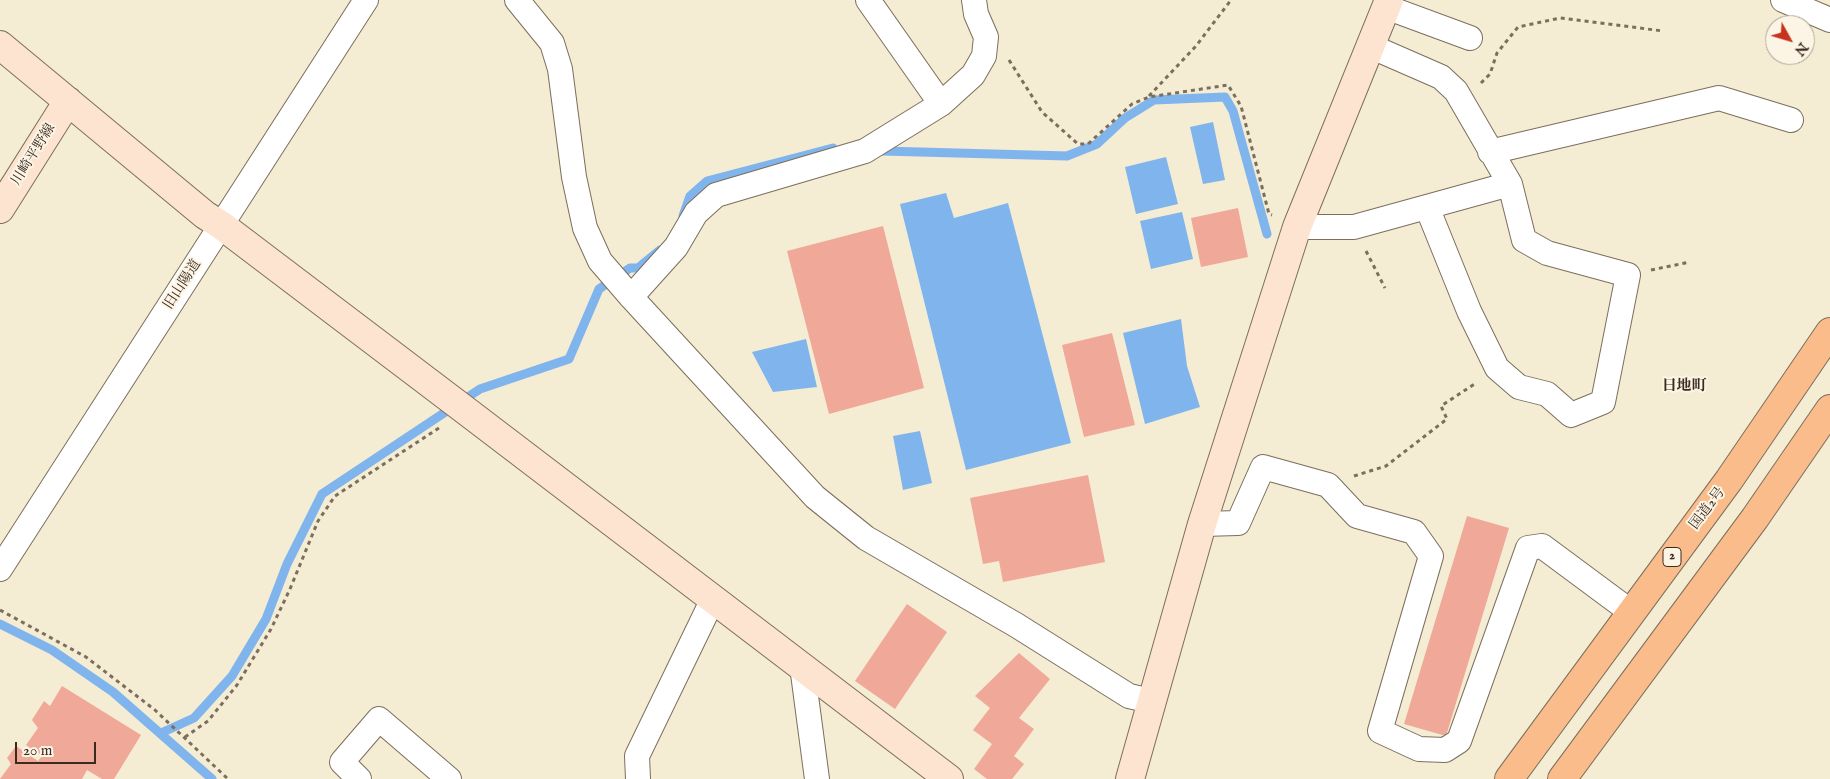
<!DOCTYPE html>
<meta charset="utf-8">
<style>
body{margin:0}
#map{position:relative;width:1830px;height:779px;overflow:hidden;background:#f4ecd3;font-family:"IM FELL English",serif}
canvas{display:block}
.north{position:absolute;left:1765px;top:15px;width:50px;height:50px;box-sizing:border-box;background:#fcf5e5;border:1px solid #afa495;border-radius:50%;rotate:129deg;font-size:14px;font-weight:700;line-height:20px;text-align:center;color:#3b2a1e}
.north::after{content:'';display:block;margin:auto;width:18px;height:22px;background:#c8321e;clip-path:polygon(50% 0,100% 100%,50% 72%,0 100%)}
.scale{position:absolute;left:15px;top:742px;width:81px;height:22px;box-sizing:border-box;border:2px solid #3b2a1e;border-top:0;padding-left:6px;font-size:15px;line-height:18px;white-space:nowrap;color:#3b2a1e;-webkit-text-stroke:4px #fcf5e5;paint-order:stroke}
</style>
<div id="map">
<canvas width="1830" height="779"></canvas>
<div class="north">N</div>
<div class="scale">20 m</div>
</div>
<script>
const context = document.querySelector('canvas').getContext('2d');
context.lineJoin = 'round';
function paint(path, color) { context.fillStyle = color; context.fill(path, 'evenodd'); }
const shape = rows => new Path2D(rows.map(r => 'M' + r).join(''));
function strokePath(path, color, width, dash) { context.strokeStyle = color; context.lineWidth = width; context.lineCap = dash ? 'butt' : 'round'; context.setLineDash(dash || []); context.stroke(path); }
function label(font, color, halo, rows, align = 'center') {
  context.font = font + ' "IM FELL English","Noto Serif JP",serif'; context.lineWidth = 4; context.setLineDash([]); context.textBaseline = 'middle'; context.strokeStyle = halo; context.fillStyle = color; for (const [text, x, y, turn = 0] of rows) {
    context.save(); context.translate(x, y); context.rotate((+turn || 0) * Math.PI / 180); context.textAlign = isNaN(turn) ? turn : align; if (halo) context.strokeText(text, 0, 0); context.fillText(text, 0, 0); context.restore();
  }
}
paint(shape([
 [1213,122,1225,180,1203,184,1190,127],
 [1166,157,1178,204,1136,214,1125,167],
 [946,193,954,218,1008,203,1071,443,966,470,900,204],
 [1182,212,1193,259,1151,269,1140,221],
 [1181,319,1187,366,1200,407,1145,424,1123,333],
 [806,339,817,387,773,392,752,352],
 [920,431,932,483,903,490,893,436]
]), '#7fb4ed');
strokePath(shape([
 [879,146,883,151,1067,156,1097,144,1125,118,1154,100,1225,97,1233,111,1267,234],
 [683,216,690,196,707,181,833,148],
 [0,624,52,650,113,692,212,779],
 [161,733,194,718,232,676,266,619,287,564,322,494,480,389,569,359,599,289,630,268,638,268,660,250]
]), '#7fb4ed', 9);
paint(shape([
 [1238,208,1248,257,1201,267,1191,218],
 [883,226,924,388,829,414,787,251],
 [1112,333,1135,425,1084,437,1062,345],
 [1088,475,1105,562,1003,582,999,561,983,564,970,498],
 [1467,516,1509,528,1446,736,1404,724],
 [907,604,947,632,895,709,855,681],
 [1019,653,1050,679,1019,718,1034,729,1014,756,1024,764,1012,779,987,779,974,769,992,744,973,730,990,708,975,696],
 [62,686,141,735,114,779,102,779,87,770,82,779,0,779,11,764,7,758,16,746,38,761,42,756,26,745,38,728,32,720,44,701,50,706]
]), '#f0a898');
const street = shape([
 [517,0,552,43,560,69,574,177,585,228,600,261,631,297,815,497,866,538,1016,625,1129,696,1151,701],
 [868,0,941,104],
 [1783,0,1830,20],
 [1386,7,1470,38],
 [1370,46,1441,77,1456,91,1510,184,1524,240,1547,253,1628,275,1603,402,1571,415,1547,394,1519,387,1497,368,1469,311,1427,207],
 [1490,152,1719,98,1791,120],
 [1297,227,1354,227,1510,184],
 [631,297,676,247,696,213,716,195,865,151,941,104,973,75,984,56,986,37,976,14,974,0],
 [1202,524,1238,523,1263,467,1328,485,1357,516,1414,532,1431,556,1380,731,1419,749,1445,750,1459,741,1528,548,1542,546,1631,612],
 [0,569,366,0],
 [802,666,817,779],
 [359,779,342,762,379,719,449,779],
 [638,779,637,756,713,599]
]);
const secondary = shape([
 [0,45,205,215,221,225,465,410,949,779],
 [0,209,68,101],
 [1130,779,1202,524,1297,227,1389,0]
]);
const highway = shape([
 [1509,779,1729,480,1830,332],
 [1562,779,1755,518,1830,409]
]);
strokePath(street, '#7c6e5d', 26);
strokePath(secondary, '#7c6e5d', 30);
strokePath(highway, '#7c6e5d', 30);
strokePath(shape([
 [1009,60,1042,112,1078,144,1088,144,1132,104,1149,97,1228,85,1241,106,1269,214,1272,215],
 [1481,83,1490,74,1497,53,1518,27,1560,18,1663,31],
 [1149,96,1196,46,1231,0],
 [1366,251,1385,288],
 [1651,270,1690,262],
 [1354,476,1386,466,1447,419,1441,406,1476,383],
 [0,610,86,657,155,710,228,779],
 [185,737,208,721,237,685,271,629,290,589,318,521,335,496,442,426]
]), '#7c6e5d', 3, [4, 4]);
strokePath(street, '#fff', 24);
strokePath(secondary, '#fde4d0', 28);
strokePath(highway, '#f9bc8a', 28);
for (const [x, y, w] of [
 [1672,557,18]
]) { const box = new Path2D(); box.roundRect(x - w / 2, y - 9.5, w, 19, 4); context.fillStyle = '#fcf5e5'; context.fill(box); strokePath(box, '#3b2a1e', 1); }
label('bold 12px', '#3b2a1e', null, [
 ["2",1672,557]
]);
label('14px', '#3b2a1e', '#fcf5e5', [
 ["川崎平野線",34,155,-58],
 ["旧山陽道",183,285,-57],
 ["国道2号",1708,509,-53]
]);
label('bold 15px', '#3b2a1e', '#fcf5e5', [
 ["日地町",1684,387]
]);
</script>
